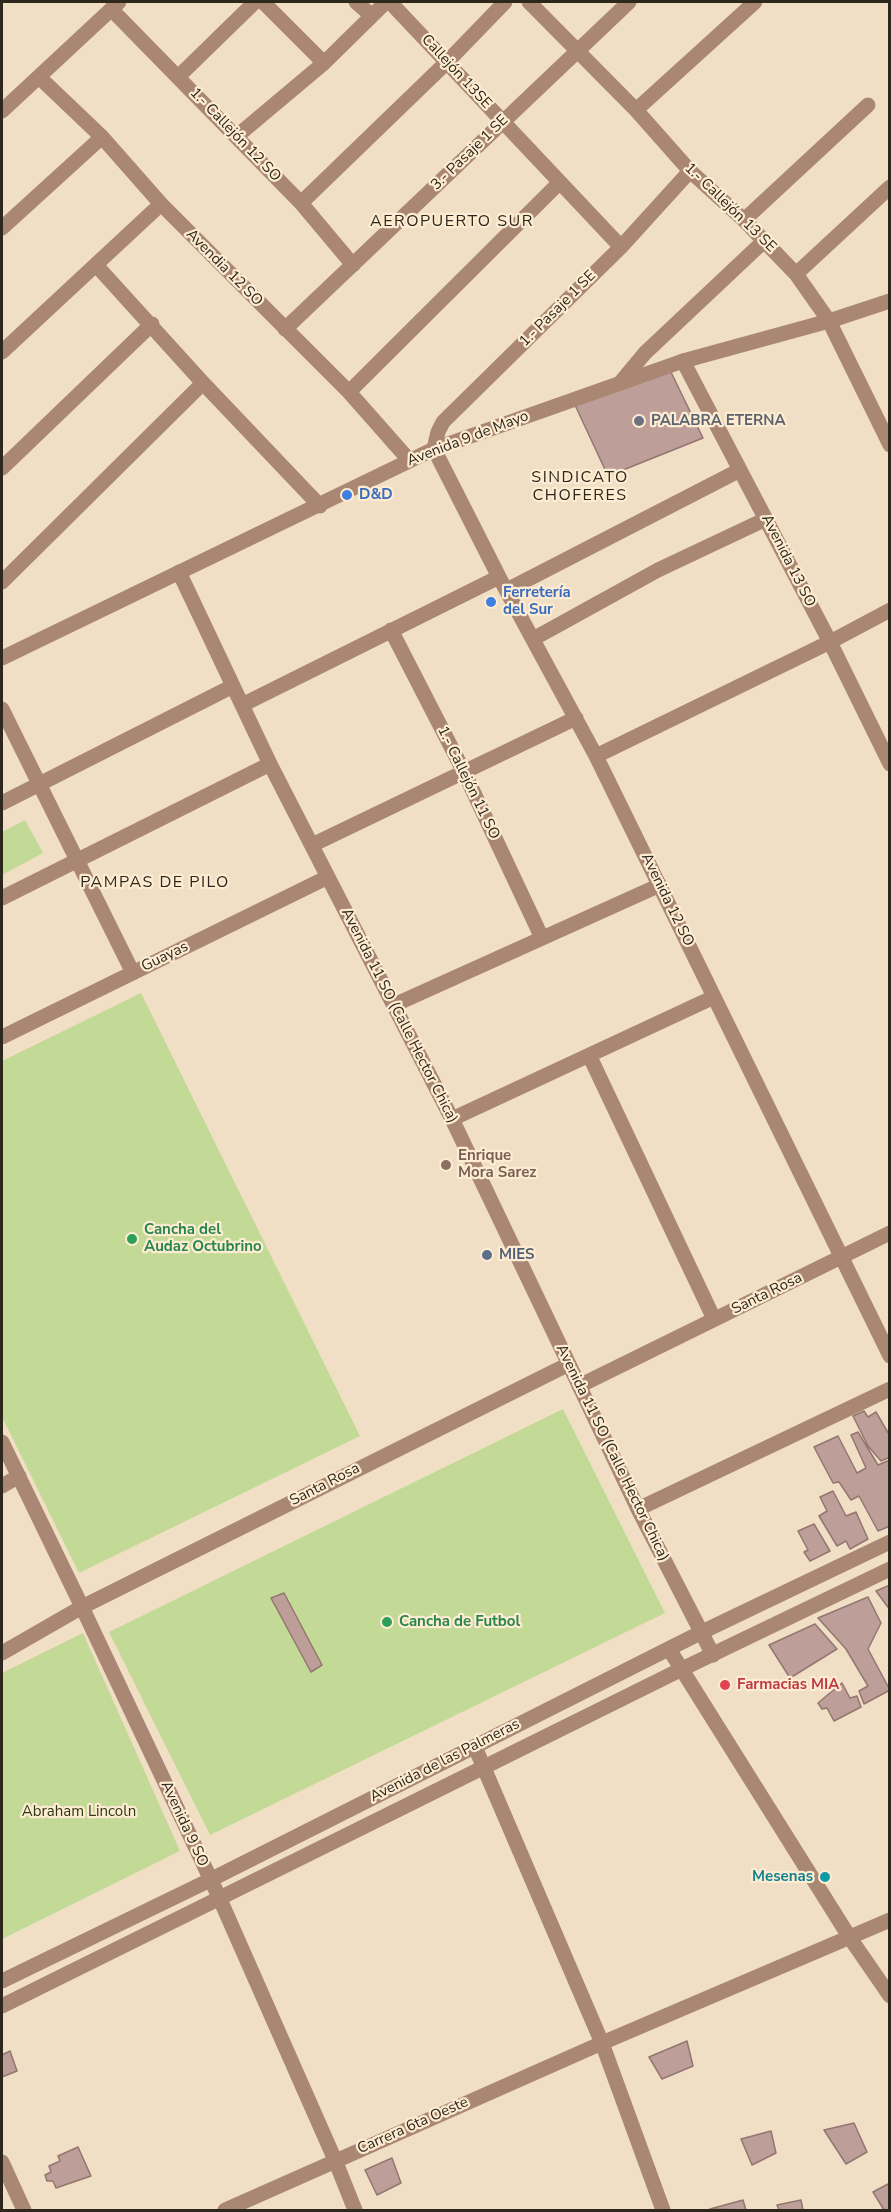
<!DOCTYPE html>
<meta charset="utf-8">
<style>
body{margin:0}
#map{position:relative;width:891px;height:2212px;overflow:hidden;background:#f0dfc5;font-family:"Nunito Sans",sans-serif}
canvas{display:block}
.frame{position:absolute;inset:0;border:3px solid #2d271d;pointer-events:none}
</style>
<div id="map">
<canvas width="891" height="2212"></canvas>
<div class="frame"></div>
</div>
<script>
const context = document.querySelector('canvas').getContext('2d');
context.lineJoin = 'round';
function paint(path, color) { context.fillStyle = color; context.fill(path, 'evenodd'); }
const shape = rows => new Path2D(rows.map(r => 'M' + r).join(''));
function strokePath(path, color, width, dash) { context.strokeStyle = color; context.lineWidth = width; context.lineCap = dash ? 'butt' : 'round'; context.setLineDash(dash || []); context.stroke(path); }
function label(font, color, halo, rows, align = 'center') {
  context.font = font + ' "Nunito Sans",sans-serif'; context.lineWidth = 4.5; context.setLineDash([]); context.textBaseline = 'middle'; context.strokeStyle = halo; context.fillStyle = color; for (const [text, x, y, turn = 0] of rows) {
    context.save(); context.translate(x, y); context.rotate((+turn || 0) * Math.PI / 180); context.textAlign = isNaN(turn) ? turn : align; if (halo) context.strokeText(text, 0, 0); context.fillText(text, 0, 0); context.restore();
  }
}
paint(shape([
 [25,820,43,853,2,875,2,832],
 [141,993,360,1436,79,1573,2,1417,2,1061],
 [563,1409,665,1613,210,1835,109,1632],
 [83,1633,180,1851,2,1939,2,1673]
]), '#c3da96');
const building = shape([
 [668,366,703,438,608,476,575,405,668,366],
 [864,1411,868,1417,876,1412,890,1436,890,1457,881,1461,868,1446,853,1416,864,1411],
 [858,1432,878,1465,890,1460,890,1526,878,1531,859,1496,851,1500,839,1482,833,1483,814,1447,838,1436,857,1473,866,1468,851,1435,858,1432],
 [833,1491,846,1516,856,1512,868,1539,850,1549,846,1541,837,1546,819,1516,827,1511,820,1497,833,1491],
 [814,1524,830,1551,810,1561,804,1552,808,1550,798,1531,814,1524],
 [890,1585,890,1610,876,1591,890,1585],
 [284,1593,322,1665,311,1672,271,1598,284,1593],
 [868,1597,881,1623,868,1649,890,1690,864,1704,859,1691,868,1686,846,1649,818,1618,868,1597],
 [815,1624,837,1649,790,1678,769,1645,815,1624],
 [842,1683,850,1698,857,1696,861,1707,834,1721,827,1708,822,1709,818,1703,842,1683],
 [687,2041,693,2066,662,2079,649,2057,687,2041],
 [10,2051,17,2071,2,2077,2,2055,10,2051],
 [854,2123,867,2152,846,2164,824,2130,854,2123],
 [771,2131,776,2153,752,2165,741,2139,771,2131],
 [78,2147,91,2176,56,2188,53,2181,47,2181,45,2175,51,2172,49,2166,60,2161,58,2156,78,2147],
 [392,2158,401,2183,377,2195,365,2170,392,2158],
 [890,2183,890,2210,884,2210,873,2192,890,2183],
 [743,2200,746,2210,710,2209,743,2200],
 [801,2200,803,2210,779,2210,777,2205,801,2200]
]);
paint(building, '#be9e99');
strokePath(building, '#947670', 1.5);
strokePath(shape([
 [263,2,324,63],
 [356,2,371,15],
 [390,2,621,247],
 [529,2,636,110,690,171,744,220,796,274,829,321,890,445],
 [111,9,301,203,353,265],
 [39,77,102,137,161,204,349,392,409,460],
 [178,77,255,2],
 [636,110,755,2],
 [2,111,119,2],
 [237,136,324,63,386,2],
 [690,171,621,247,443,422,438,432,434,449,499,577,596,756,890,1356],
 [301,203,448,61,505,2],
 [744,220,868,105],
 [2,228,102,137],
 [96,265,203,383,320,506],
 [796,274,890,187],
 [285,329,629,2],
 [2,352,161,204],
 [683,361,830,642,890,764],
 [620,383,645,353,764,241],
 [349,392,559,183],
 [2,468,152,324],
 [179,572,270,764,452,1119,638,1509,713,1655],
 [2,582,203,383],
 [507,590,740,470],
 [391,630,464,772,542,938],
 [533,639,658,570,766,519],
 [242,705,499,577],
 [2,709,133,973],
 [596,756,830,642,890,610],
 [2,803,233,686],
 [312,845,576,718],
 [2,898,270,764],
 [394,1005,660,885],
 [2,1037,328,877],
 [590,1057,714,1319],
 [452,1119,714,997],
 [579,1386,890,1233],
 [2,1442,82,1607,219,1897,335,2160,355,2210],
 [2,1486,19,1476],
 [638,1509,890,1389],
 [669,1649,850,1938,890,1996],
 [2,1653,82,1607,569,1364],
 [475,1747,602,2043,663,2210],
 [2,2162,24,2210],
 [225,2210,602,2043,890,1920]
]), '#aa8773', 15);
strokePath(shape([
 [2,658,434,449,683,361,829,321,890,301],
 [2,1981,210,1880,702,1632,890,1542],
 [2,2006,682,1669,890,1569]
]), '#aa8773', 15);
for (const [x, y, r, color] of [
 [639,421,6,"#6b7280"],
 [347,495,6,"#3f7fe0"],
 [491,602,6,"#3f7fe0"],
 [446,1165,6,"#8d6e63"],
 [132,1239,6,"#2e9e5b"],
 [487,1255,6,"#5c6f8a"],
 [387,1622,6,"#2e9e5b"],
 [725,1685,6,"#e0444e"],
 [825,1877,6,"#0f9aa8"]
]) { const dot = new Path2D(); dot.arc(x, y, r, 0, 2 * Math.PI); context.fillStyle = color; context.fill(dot); strokePath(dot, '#feecd2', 2); }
label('15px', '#2d271d', '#feecd2', [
 ["Callejón 13SE",456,72,47],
 ["1.- Callejón 12 SO",235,135,46],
 ["3.- Pasaje 1 SE",470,153,-44],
 ["1.- Callejón 13 SE",730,208,44],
 ["Avendia 12 SO",224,268,45],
 ["1.- Pasaje 1 SE",558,309,-45],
 ["Avenida 9 de Mayo",468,439,-21],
 ["Avenida 13 SO",788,561,63],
 ["1.- Callejón 11 SO",468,783,64],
 ["Avenida 12 SO",667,900,64],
 ["Guayas",165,957,-26],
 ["Avenida 11 SO (Calle Hector Chica)",399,1016,63],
 ["Santa Rosa",767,1294,-26],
 ["Avenida 11 SO (Calle Hector Chica)",612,1453,64],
 ["Santa Rosa",325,1485,-27],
 ["Avenida de las Palmeras",445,1761,-27],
 ["Avenida 9 SO",184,1824,65],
 ["Carrera 6ta Oeste",413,2126,-24]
]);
label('bold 15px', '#5b616d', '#feecd2', [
 ["PALABRA ETERNA",651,421]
], 'left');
label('bold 15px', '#366cbe', '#feecd2', [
 ["D&D",359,495],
 ["Ferretería",503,593],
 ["del Sur",503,610]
], 'left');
label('bold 15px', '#785e54', '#feecd2', [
 ["Enrique",458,1156],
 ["Mora Sarez",458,1173]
], 'left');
label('bold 15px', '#27864d', '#feecd2', [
 ["Cancha del",144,1230],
 ["Audaz Octubrino",144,1247],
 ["Cancha de Futbol",399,1622]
], 'left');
label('bold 15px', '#4e5e75', '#feecd2', [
 ["MIES",499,1255]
], 'left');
label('bold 15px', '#be3a42', '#feecd2', [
 ["Farmacias MIA",737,1685]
], 'left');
label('15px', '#2e3915', '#feecd2', [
 ["Abraham Lincoln",79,1812]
]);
label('bold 15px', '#0d838f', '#feecd2', [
 ["Mesenas",813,1877]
], 'right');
context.letterSpacing = '1.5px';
label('16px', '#2d271d', '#feecd2', [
 ["AEROPUERTO SUR",452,222],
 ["SINDICATO",580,478],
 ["CHOFERES",580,496],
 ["PAMPAS DE PILO",155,883]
]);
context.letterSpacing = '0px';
</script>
